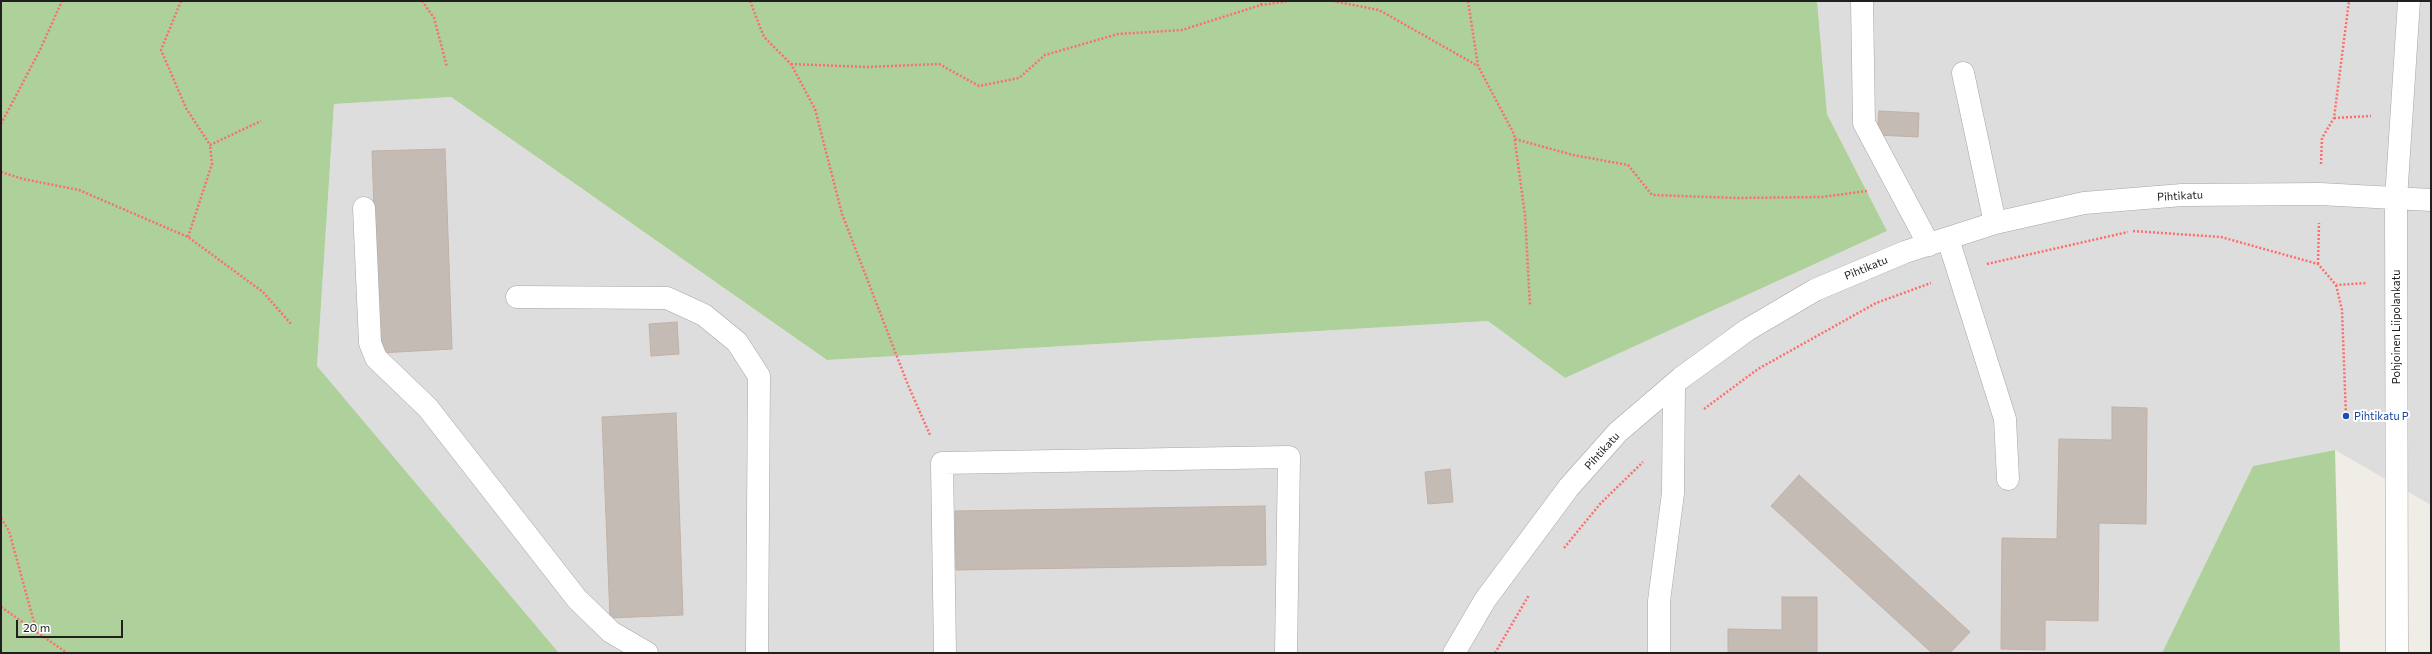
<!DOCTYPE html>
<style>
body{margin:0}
#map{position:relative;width:2432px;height:654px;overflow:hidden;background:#f0ece6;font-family:Commissioner,sans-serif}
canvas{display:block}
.frame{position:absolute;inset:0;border:2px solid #202020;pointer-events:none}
.scale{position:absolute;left:16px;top:620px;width:107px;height:18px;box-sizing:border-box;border:2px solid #202020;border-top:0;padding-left:5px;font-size:12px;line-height:14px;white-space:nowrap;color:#202020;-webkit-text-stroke:3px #fff;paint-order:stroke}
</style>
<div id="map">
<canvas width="2432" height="654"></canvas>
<div class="frame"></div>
<div class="scale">20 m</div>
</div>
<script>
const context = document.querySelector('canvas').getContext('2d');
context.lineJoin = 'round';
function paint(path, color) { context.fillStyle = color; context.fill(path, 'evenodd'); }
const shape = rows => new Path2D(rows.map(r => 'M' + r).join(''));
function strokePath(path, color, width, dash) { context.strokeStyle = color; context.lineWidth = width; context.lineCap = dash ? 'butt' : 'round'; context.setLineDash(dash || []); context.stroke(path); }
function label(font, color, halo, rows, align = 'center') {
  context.font = font + ' Commissioner,sans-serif'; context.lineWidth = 4; context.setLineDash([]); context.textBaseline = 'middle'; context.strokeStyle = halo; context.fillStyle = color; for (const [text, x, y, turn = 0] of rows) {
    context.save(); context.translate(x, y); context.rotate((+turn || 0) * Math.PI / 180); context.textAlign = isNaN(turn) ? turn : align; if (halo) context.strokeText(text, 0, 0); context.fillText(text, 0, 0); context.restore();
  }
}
paint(shape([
 [1817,1,2431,1,2431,505,2335,450,2253,466,2162,653,559,653,317,366,334,104,451,97,827,360,1488,321,1565,378,1887,231,1827,114]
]), '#dedddd');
paint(shape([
 [1,1,1817,1,1827,114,1887,231,1565,378,1488,321,827,360,451,97,334,104,317,366,559,653,1,653],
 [2335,450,2340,653,2162,653,2253,466]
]), '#aed09a');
const building = shape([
 [1879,111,1919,113,1918,137,1877,135,1879,111],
 [445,149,452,349,379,353,372,151,445,149],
 [677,322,679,354,651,356,649,324,677,322],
 [2112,407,2147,408,2146,524,2099,523,2098,621,2045,620,2045,650,2001,649,2002,538,2057,539,2059,439,2112,440,2112,407],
 [676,413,683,615,610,618,602,417,676,413],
 [1450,469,1453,502,1428,504,1425,472,1450,469],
 [1799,475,1970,632,1950,653,1932,653,1771,506,1799,475],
 [1265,506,1266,565,956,570,955,511,1265,506],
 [1782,597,1817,597,1817,653,1728,653,1728,629,1782,630,1782,597]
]);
paint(building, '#c5bbb5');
strokePath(building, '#c2b1a8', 1);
const minor = shape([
 [1862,1,1864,123,1929,245],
 [1963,73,1995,223],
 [364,208,370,343,376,358,428,408,577,599,611,632,647,653],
 [1948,239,2005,419,2008,479],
 [517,297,667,298,704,315,737,342,759,376,757,653],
 [945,653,942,463,1289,457,1286,653],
 [1454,653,1485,600,1569,487,1618,432,1681,378,1747,330,1815,290,1905,252,1995,223,2084,203,2182,195,2320,194,2431,200],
 [1659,653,1659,601,1673,493,1674,385],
 [2397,653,2396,199,2409,1]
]);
strokePath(minor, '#a7a7a7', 23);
strokePath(shape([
 [181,1,161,50,186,108,210,145,261,121],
 [422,1,434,18,447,67],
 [750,1,764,37,791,64,815,109,842,214,908,385,930,435],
 [1333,1,1379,10,1478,66],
 [1468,1,1478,66,1514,134,1525,215,1530,305],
 [1261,5,1262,1],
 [791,64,867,67,939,64,979,86,1019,78,1045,55,1118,34,1182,30,1261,5,1289,1],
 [2334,118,2371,116],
 [1,124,40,50,62,1],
 [1515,139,1573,155,1628,165,1652,195,1738,198,1822,197,1867,191],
 [2321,164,2322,138,2334,118,2349,1],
 [1,172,23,179,79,190,188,237,263,292,291,324],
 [2133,231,2221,237,2318,264,2336,285,2367,283],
 [188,237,212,164,210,145],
 [1987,264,2128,232],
 [2318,264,2319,223],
 [2336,285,2342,310,2346,416],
 [1704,409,1758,369,1876,303,1931,283],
 [1,518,9,531,37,633],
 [1564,548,1600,504,1643,462],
 [1,607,67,653],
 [1495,653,1529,595]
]), '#fc6e6b', 2.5, [2, 2]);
strokePath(minor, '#fff', 22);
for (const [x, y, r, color] of [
 [2346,416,4,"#1a4fb4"]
]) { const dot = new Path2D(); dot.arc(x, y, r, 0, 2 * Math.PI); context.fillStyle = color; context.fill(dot); strokePath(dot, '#fff', 1.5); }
label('11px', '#202020', '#fff', [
 ["Pihtikatu",2180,196,-3],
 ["Pihtikatu",1866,268,-22],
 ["Pohjoinen Liipolankatu",2396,327,-90],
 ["Pihtikatu",1602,451,-48]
]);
label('11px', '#164399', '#fff', [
 ["Pihtikatu P",2354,416]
], 'left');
</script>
